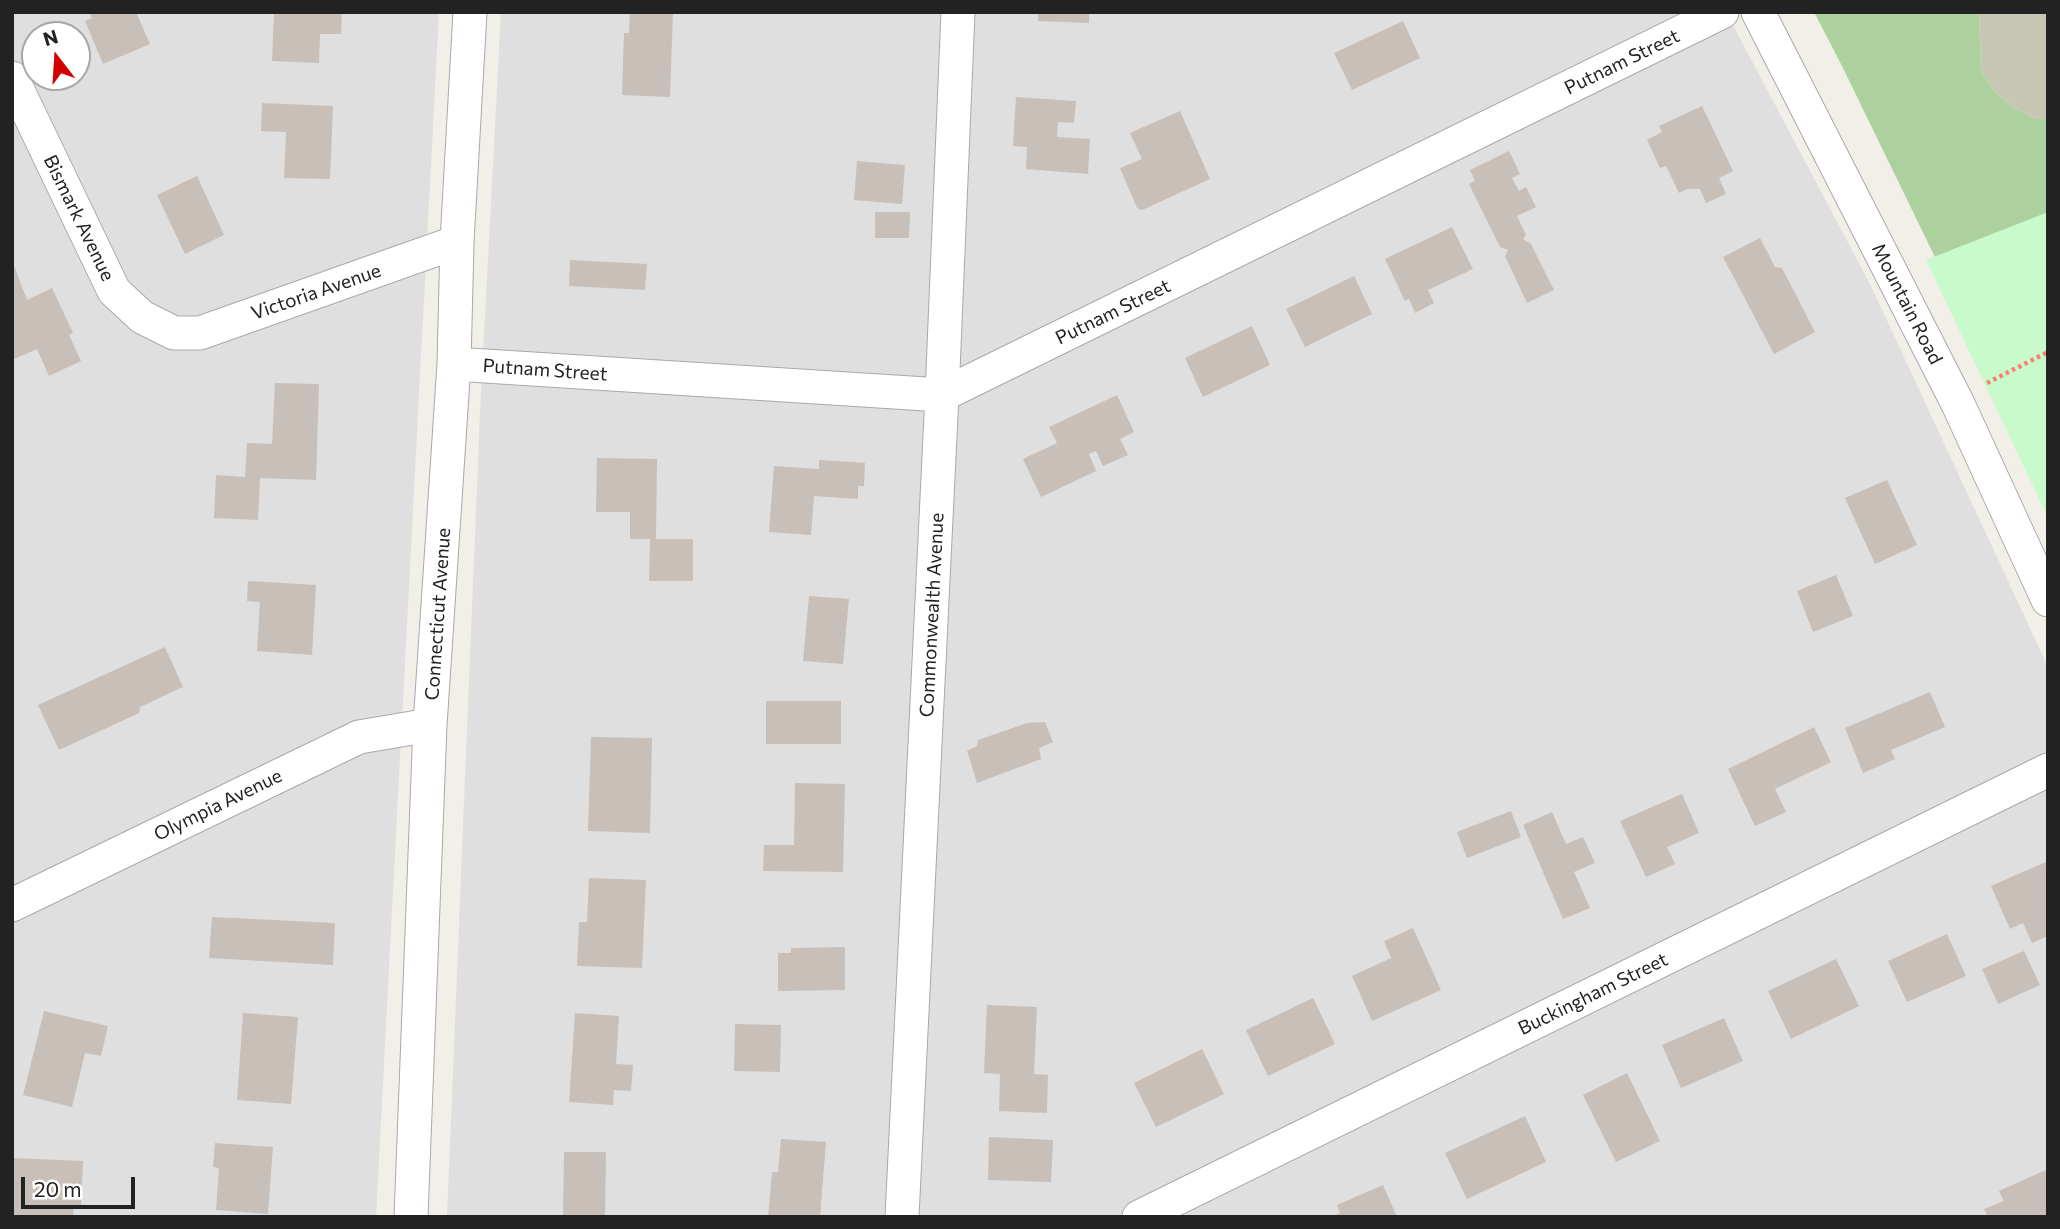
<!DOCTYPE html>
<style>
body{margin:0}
#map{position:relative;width:2060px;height:1229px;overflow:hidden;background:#f2efe9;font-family:Commissioner,sans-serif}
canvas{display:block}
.frame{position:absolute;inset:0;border:14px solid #222;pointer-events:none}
.north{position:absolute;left:21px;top:21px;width:70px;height:70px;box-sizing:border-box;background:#fff;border:2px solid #a7a7a7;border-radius:50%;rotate:343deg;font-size:19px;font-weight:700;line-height:28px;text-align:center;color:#222}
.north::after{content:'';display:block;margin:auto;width:24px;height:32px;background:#d40000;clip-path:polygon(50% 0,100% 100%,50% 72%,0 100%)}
.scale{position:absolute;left:21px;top:1177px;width:114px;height:32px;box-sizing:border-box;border:4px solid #222;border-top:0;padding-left:9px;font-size:21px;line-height:24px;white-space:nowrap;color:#222;-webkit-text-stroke:5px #fff;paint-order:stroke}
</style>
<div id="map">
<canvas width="2060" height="1229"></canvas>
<div class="frame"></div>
<div class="north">N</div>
<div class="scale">20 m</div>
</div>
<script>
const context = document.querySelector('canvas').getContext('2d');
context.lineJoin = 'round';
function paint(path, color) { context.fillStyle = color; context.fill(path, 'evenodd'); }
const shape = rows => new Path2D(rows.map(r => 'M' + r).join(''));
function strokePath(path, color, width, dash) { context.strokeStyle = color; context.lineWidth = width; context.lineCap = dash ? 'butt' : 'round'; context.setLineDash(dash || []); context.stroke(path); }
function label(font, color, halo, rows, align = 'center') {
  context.font = font + ' Commissioner,sans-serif'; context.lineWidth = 5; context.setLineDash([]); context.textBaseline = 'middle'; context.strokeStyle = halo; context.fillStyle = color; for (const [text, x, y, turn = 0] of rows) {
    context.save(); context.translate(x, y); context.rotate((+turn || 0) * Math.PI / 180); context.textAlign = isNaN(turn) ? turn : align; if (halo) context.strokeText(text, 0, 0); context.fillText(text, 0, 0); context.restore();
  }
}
paint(shape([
 [12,12,439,12,376,1217,12,1217],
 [35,35,77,35,77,77,35,77],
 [501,12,1726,12,1871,286,2048,667,2048,1217,447,1217,480,412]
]), '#e0dfdf');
paint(shape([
 [1979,12,2048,12,2048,119,2035,119,2013,107,1995,92,1981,70]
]), '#c7c7b4');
paint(shape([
 [1814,12,1979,12,1981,70,1995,92,2013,107,2035,119,2048,119,2048,510,1933,253,1842,66]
]), '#add19e');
paint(shape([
 [2048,212,2048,518,1926,260]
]), '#c8facc');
paint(shape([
 [89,12,136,12,150,44,103,64,85,21,92,18],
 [274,12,342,12,341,34,320,34,319,63,272,61],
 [630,12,673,12,670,97,622,95,624,33,629,33],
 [1038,12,1089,12,1089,23,1038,21],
 [1403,21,1420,58,1352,90,1334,53],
 [1016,97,1076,101,1074,123,1058,122,1057,137,1090,139,1088,174,1026,169,1027,147,1013,146],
 [262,103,333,106,330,179,284,178,286,132,261,131],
 [1702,106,1733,171,1719,178,1726,194,1706,203,1700,189,1687,189,1679,193,1666,166,1660,168,1647,140,1662,132,1659,126],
 [1180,111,1210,179,1142,210,1137,208,1120,168,1142,159,1130,133],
 [1509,151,1520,174,1512,178,1519,191,1526,187,1536,207,1517,216,1526,235,1523,239,1531,244,1554,290,1527,303,1505,256,1508,250,1500,247,1469,184,1475,181,1470,170],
 [857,161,905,165,902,204,854,200],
 [197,176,224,235,185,254,157,195],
 [875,212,910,212,909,238,875,238],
 [1452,227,1473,269,1428,290,1434,303,1415,313,1409,299,1405,301,1385,259],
 [1760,238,1775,267,1782,268,1815,332,1774,354,1723,257],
 [12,260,27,300,52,288,73,333,69,335,81,361,49,376,37,349,12,360],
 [570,260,647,264,645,290,569,286],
 [1354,276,1372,314,1305,347,1286,309],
 [1252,326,1270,365,1203,397,1185,358],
 [275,383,319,384,316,480,260,478,258,520,214,518,216,475,245,477,247,443,272,444],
 [1117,395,1134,432,1120,439,1128,455,1103,466,1096,451,1089,454,1096,471,1041,497,1023,459,1057,443,1049,427],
 [597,458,657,459,656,539,693,539,693,581,649,581,650,539,630,539,630,512,596,512],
 [819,460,865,463,864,486,858,486,858,499,814,496,811,535,769,532,774,466,819,469],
 [1887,480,1917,545,1875,564,1845,498],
 [1836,575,1853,616,1813,632,1797,591],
 [248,581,316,585,312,655,257,651,260,602,247,601],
 [809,596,849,599,843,664,803,661],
 [165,647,183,687,140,707,139,713,59,750,38,705],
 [1930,692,1945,727,1891,750,1895,759,1863,773,1845,728],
 [766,701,841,701,841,744,766,744],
 [1045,722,1053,742,1039,748,1041,759,977,783,967,751,977,746,978,740,1027,723],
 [1814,727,1831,762,1775,789,1786,812,1755,826,1728,769],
 [591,737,652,738,650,833,588,831],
 [795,783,845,784,843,872,763,871,764,845,794,845],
 [1682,794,1699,833,1667,847,1675,864,1646,877,1620,821],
 [1511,811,1521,837,1467,858,1457,832],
 [1552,812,1566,844,1583,837,1595,863,1574,872,1590,908,1563,919,1523,825],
 [2048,861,2048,936,2032,943,2023,923,2010,929,1991,886],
 [589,878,646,880,642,968,577,966,579,922,587,922],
 [212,917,335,923,333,965,209,958],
 [1413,928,1441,990,1372,1021,1352,976,1391,958,1384,941],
 [1947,934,1966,976,1907,1002,1888,961],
 [845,947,845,990,778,991,778,953,791,953,791,948],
 [2024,951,2040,985,1998,1004,1982,969],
 [1836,959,1859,1006,1791,1039,1768,991],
 [1313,998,1335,1044,1268,1076,1246,1030],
 [987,1005,1037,1007,1034,1074,1048,1075,1047,1113,999,1111,1000,1074,984,1073],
 [44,1011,108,1026,101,1056,85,1053,72,1107,23,1095],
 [243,1013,298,1017,291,1104,237,1100],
 [575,1013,619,1016,616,1064,633,1065,631,1091,614,1090,613,1105,569,1102],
 [1724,1018,1743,1061,1681,1088,1662,1045],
 [735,1024,781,1025,780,1072,734,1071],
 [1202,1049,1224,1094,1156,1127,1134,1083],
 [1627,1073,1660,1141,1616,1162,1583,1095],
 [1525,1116,1546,1162,1467,1199,1445,1153],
 [989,1137,1053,1140,1051,1182,988,1180],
 [781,1139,826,1142,820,1217,768,1217,772,1172,778,1172],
 [215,1143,273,1147,268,1214,216,1210,219,1168,213,1167],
 [564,1152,606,1152,605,1217,563,1217],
 [12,1158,83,1161,81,1206,74,1206,73,1217,12,1217],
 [2048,1169,2048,1217,1988,1217,1984,1209,2004,1201,1999,1191],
 [1383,1185,1397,1217,1332,1217,1340,1213,1337,1205]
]), '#c7bfb8');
const street = shape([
 [1758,12,1958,404,2048,600],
 [12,78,114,291,142,317,174,333,200,333,457,242],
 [454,364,942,395,1722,12],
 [12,905,359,737,430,725],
 [411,1217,430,725,454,364,457,242,470,12],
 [902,1217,942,395,958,12],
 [1139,1217,2048,770]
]);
strokePath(street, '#a9a9a9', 35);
strokePath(shape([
 [1987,383,2048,352]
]), '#fa8072', 4.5, [3.5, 3.5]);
strokePath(street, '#fff', 33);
label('19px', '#222', '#fff', [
 ["Putnam Street",1622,62,-26],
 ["Bismark Avenue",79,218,64],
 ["Victoria Avenue",316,292,-19],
 ["Mountain Road",1907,304,63],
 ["Putnam Street",1113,312,-26],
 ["Putnam Street",545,370,4],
 ["Connecticut Avenue",438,614,-86],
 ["Commonwealth Avenue",932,615,-87],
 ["Olympia Avenue",218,805,-26],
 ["Buckingham Street",1593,994,-26]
]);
</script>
